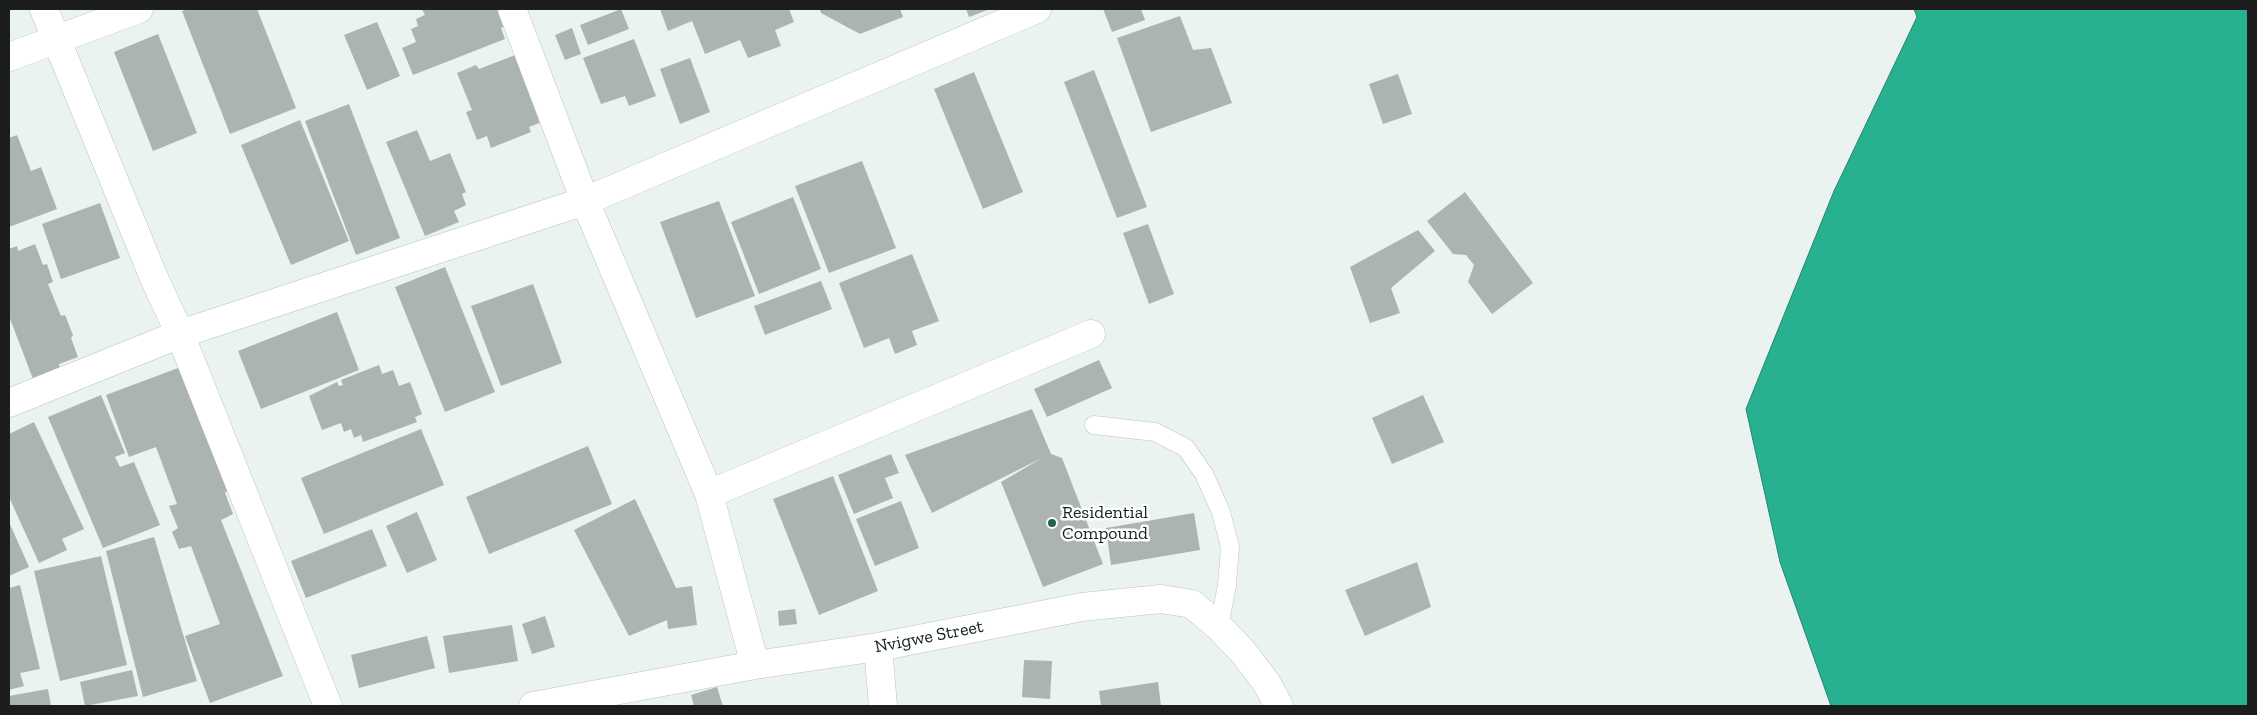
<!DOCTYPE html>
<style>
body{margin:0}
#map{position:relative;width:2257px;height:715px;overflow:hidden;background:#eaf3f0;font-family:"Zilla Slab",serif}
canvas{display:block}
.frame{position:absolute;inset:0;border:10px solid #1b1e1d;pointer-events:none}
</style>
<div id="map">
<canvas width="2257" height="715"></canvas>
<div class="frame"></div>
</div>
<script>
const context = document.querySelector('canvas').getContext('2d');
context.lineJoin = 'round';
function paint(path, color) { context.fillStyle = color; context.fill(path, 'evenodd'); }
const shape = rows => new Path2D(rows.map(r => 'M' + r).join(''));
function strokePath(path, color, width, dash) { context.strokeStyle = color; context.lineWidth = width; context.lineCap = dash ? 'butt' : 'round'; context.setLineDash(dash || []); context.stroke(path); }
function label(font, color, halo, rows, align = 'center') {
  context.font = font + ' "Zilla Slab",serif'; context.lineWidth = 5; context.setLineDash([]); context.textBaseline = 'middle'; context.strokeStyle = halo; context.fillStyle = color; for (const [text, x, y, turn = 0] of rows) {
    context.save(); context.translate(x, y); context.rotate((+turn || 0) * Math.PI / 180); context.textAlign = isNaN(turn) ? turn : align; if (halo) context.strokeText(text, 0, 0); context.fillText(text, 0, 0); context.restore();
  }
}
const water = shape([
 [1914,9,2248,9,2248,706,1831,706,1780,562,1746,409,1834,191,1917,17,1914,9]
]);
paint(water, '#28b191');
strokePath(water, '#24856e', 1);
paint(shape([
 [189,9,257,9,296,108,230,134,182,11],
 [422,9,506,9,511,23,501,28,505,39,413,75,402,48,416,42,411,29,418,26,416,19,425,15],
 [621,9,629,29,588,45,580,25],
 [660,9,789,9,794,22,775,30,781,46,748,58,740,40,705,54,692,21,668,31],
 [820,9,900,9,903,17,860,34,821,13],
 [966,9,990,9,969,17],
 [1103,9,1141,9,1145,20,1112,32],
 [1180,16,1193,50,1211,48,1232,103,1151,132,1117,38],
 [377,22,400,76,367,90,344,35],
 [572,28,581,54,565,60,555,35],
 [158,34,197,133,153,151,114,52],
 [634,39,656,96,629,106,625,96,601,104,583,58],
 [523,52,542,122,529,127,531,132,491,148,487,136,477,140,466,112,472,110,457,73,476,65,479,69],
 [690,58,710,112,680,124,660,69],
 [1094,70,1147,207,1117,218,1064,82],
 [974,72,1023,192,983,209,934,89],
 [1398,74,1412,114,1383,124,1369,84],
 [349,104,400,238,356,255,305,121],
 [300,120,349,241,291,265,241,145],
 [417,130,430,161,450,153,466,192,462,194,466,205,454,211,459,222,425,236,386,142],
 [17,135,31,171,41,167,57,209,9,227,9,138],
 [862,161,896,248,829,273,795,186],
 [1465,192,1533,283,1492,314,1468,282,1474,265,1466,255,1453,254,1427,221],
 [793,197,821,269,759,294,731,222],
 [719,201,755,296,696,318,660,222],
 [100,203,120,258,61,279,42,224],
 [1148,224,1174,294,1149,304,1123,233],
 [1418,230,1435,251,1391,288,1400,313,1370,323,1350,267],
 [35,244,43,265,47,264,53,282,48,284,61,316,65,315,73,335,71,338,78,357,59,364,60,369,33,379,9,316,9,249,17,246,18,251],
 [912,254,939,321,912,331,917,345,895,354,889,338,864,348,839,283],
 [445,267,495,392,445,412,395,287],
 [821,281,832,309,765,335,754,306],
 [533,284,562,363,501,386,471,306],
 [337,312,359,370,261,409,238,351],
 [1099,360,1112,388,1047,417,1034,389],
 [186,365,231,488,225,493,233,514,221,520,283,676,210,703,185,636,220,624,191,546,179,549,172,532,178,528,169,506,177,504,156,447,129,457,106,395],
 [379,365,382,374,393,370,399,386,410,382,422,414,415,417,417,422,363,442,361,435,354,438,351,429,344,432,341,423,322,430,309,396,337,382,339,386,343,385,341,380],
 [101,395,125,453,115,457,120,467,134,462,160,525,103,548,48,417],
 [1423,395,1444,442,1392,464,1372,418],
 [1032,409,1051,454,1062,458,1103,564,1043,587,1001,482,1042,458,932,513,905,455],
 [34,422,84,529,62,539,67,550,39,563,9,497,9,434],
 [421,429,444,485,324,534,301,478],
 [588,446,612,504,489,554,466,497],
 [891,454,899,473,885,478,893,498,854,514,838,475],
 [833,476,878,591,819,615,773,499],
 [635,499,676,588,692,586,697,625,668,629,667,620,629,636,574,530],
 [901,501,919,548,875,566,856,519],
 [417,512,437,560,407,573,386,526],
 [1194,513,1200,550,1111,565,1106,528],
 [9,522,29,567,9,576],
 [372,529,387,566,306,598,291,561],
 [154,537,197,681,143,697,106,551],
 [101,556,127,665,60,681,34,571],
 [1417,562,1431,607,1365,636,1345,590],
 [20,585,40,669,20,673,24,686,9,690,9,588],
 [795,609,797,624,779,626,778,611],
 [545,616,555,647,532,654,522,624],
 [512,625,518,661,449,673,443,636],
 [427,636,435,668,359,688,351,655],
 [1024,660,1052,661,1050,699,1022,697],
 [132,670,138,696,85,706,80,682],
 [1158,682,1161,706,1101,706,1099,691],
 [717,687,723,706,694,706,691,695],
 [48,689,51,706,9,706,9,696]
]), '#acb4b1');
const service = shape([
 [1094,425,1155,432,1186,448,1204,474,1221,512,1230,547,1227,585,1219,627]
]);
const minor = shape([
 [44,9,154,278,180,334,328,706],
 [512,9,585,201,709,494,755,665],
 [9,57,139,9],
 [9,403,180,334,585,201,1037,9],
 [709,494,1091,334],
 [878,647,883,706],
 [533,706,755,665,878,647,1082,607,1161,599,1192,604,1219,627,1243,652,1266,682,1279,706]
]);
strokePath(service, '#bac3c0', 19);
strokePath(minor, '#bac3c0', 29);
strokePath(service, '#fff', 18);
strokePath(minor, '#fff', 28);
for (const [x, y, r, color] of [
 [1052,523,5,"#216352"]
]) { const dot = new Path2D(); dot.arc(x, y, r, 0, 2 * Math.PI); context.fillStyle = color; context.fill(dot); strokePath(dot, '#fbfffe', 2); }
label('18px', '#1b1e1d', '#fbfffe', [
 ["Residential",1062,513],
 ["Compound",1062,534]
], 'left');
label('18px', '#1b1e1d', '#fbfffe', [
 ["Nvigwe Street",929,637,-11]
]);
</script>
